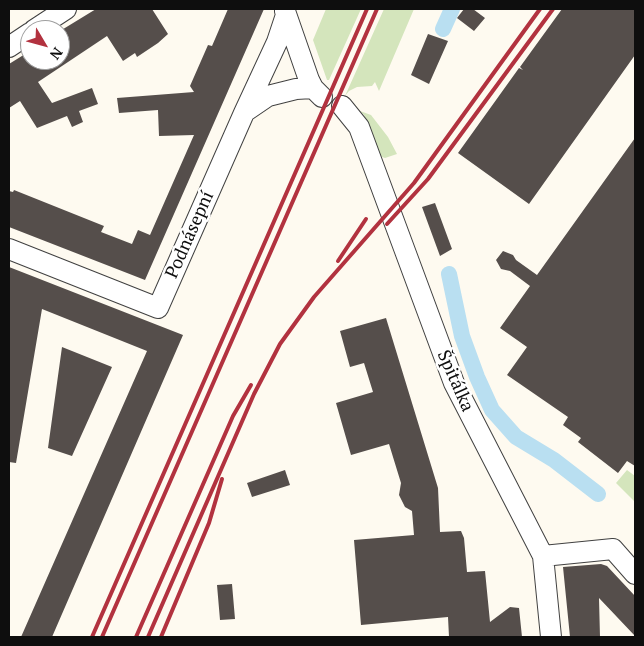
<!DOCTYPE html>
<meta charset="utf-8">
<style>
body{margin:0}
#map{position:relative;width:644px;height:646px;overflow:hidden;background:#fefaf0;font-family:"PT Serif",serif}
canvas{display:block}
.frame{position:absolute;inset:0;border:10px solid #0e0e0e;pointer-events:none}
.north{position:absolute;left:20px;top:20px;width:50px;height:50px;box-sizing:border-box;background:#fff;border:1px solid #9f9f9f;border-radius:50%;rotate:127deg;font-size:14px;font-weight:700;line-height:20px;text-align:center;color:#0e0e0e}
.north::after{content:'';display:block;margin:auto;width:18px;height:22px;background:#b2323f;clip-path:polygon(50% 0,100% 100%,50% 72%,0 100%)}
</style>
<div id="map">
<canvas width="644" height="646"></canvas>
<div class="frame"></div>
<div class="north">N</div>
</div>
<script>
const context = document.querySelector('canvas').getContext('2d');
context.lineJoin = 'round';
function paint(path, color) { context.fillStyle = color; context.fill(path, 'evenodd'); }
const shape = rows => new Path2D(rows.map(r => 'M' + r).join(''));
function strokePath(path, color, width, dash) { context.strokeStyle = color; context.lineWidth = width; context.lineCap = dash ? 'butt' : 'round'; context.setLineDash(dash || []); context.stroke(path); }
function label(font, color, halo, rows, align = 'center') {
  context.font = font + ' "PT Serif",serif'; context.lineWidth = 5; context.setLineDash([]); context.textBaseline = 'middle'; context.strokeStyle = halo; context.fillStyle = color; for (const [text, x, y, turn = 0] of rows) {
    context.save(); context.translate(x, y); context.rotate((+turn || 0) * Math.PI / 180); context.textAlign = isNaN(turn) ? turn : align; if (halo) context.strokeText(text, 0, 0); context.fillText(text, 0, 0); context.restore();
  }
}
paint(shape([
 [326,9,361,9,329,80,327,80,313,40],
 [384,9,414,9,379,91,375,82,372,86,357,87,349,91,345,96],
 [360,111,371,115,388,137,397,154,385,158,382,157,379,154,364,115],
 [627,470,635,476,635,502,616,483]
]), '#d4e5bc');
strokePath(shape([
 [443,29,452,9],
 [449,274,462,336,477,377,492,410,516,437,554,460,598,494]
]), '#b9dff1', 16);
paint(shape([
 [96,9,152,9,168,34,158,43,137,57,135,53,123,61,107,36,38,82,52,103,92,88,98,104,79,111,83,122,72,127,67,116,37,128,20,101,9,108,9,64,30,51,30,60,60,60,60,31],
 [228,9,264,9,145,280,9,227,9,191,13,192,14,190,104,226,101,232,132,244,138,230,150,235,194,135,159,136,158,110,119,113,117,98,194,92,190,86,208,45,212,46],
 [464,9,473,9,485,18,474,31,457,18],
 [562,9,635,9,635,55,529,204,458,153,519,68,523,70,520,67],
 [428,34,448,41,429,84,411,75],
 [635,138,635,466,627,461,618,473,578,442,581,438,563,425,568,417,507,375,527,347,500,328,530,286,510,271,501,269,496,260,503,251,513,255,516,260,537,275],
 [435,203,452,249,440,256,422,207],
 [9,267,183,335,52,637,21,637,147,351,42,309,16,463,9,462],
 [386,318,438,488,440,532,461,531,464,538,467,572,485,571,490,622,510,607,519,608,522,637,449,637,448,617,361,625,354,540,414,535,412,511,405,507,399,495,401,483,389,444,351,455,336,403,373,392,364,363,350,367,340,331],
 [62,347,112,367,72,456,48,448],
 [285,470,290,485,252,497,247,483],
 [601,564,607,566,635,596,635,636,599,598,600,637,570,637,563,567],
 [232,584,235,619,220,620,217,585]
]), '#554e4b');
const minor = shape([
 [285,11,309,80,313,88,322,97],
 [34,30,66,9],
 [9,47,30,33],
 [342,106,359,127,454,383,543,556,551,637],
 [246,111,268,96,296,89,313,88],
 [9,249,158,308,244,113,277,42,286,15],
 [543,556,613,549,635,574]
]);
strokePath(minor, '#414141', 22);
strokePath(minor, '#fff', 20);
strokePath(shape([
 [387,224,428,179,553,9],
 [338,261,366,219],
 [92,637,367,9],
 [102,637,377,9],
 [136,637,233,416,251,385],
 [148,637,254,394,280,344,314,297,414,183,540,9],
 [161,637,209,523,222,479]
]), '#b2323f', 4);
label('18px', '#0e0e0e', '#fff', [
 ["Podnásepní",190,235,-66],
 ["Špitálka",455,381,66]
]);
</script>
